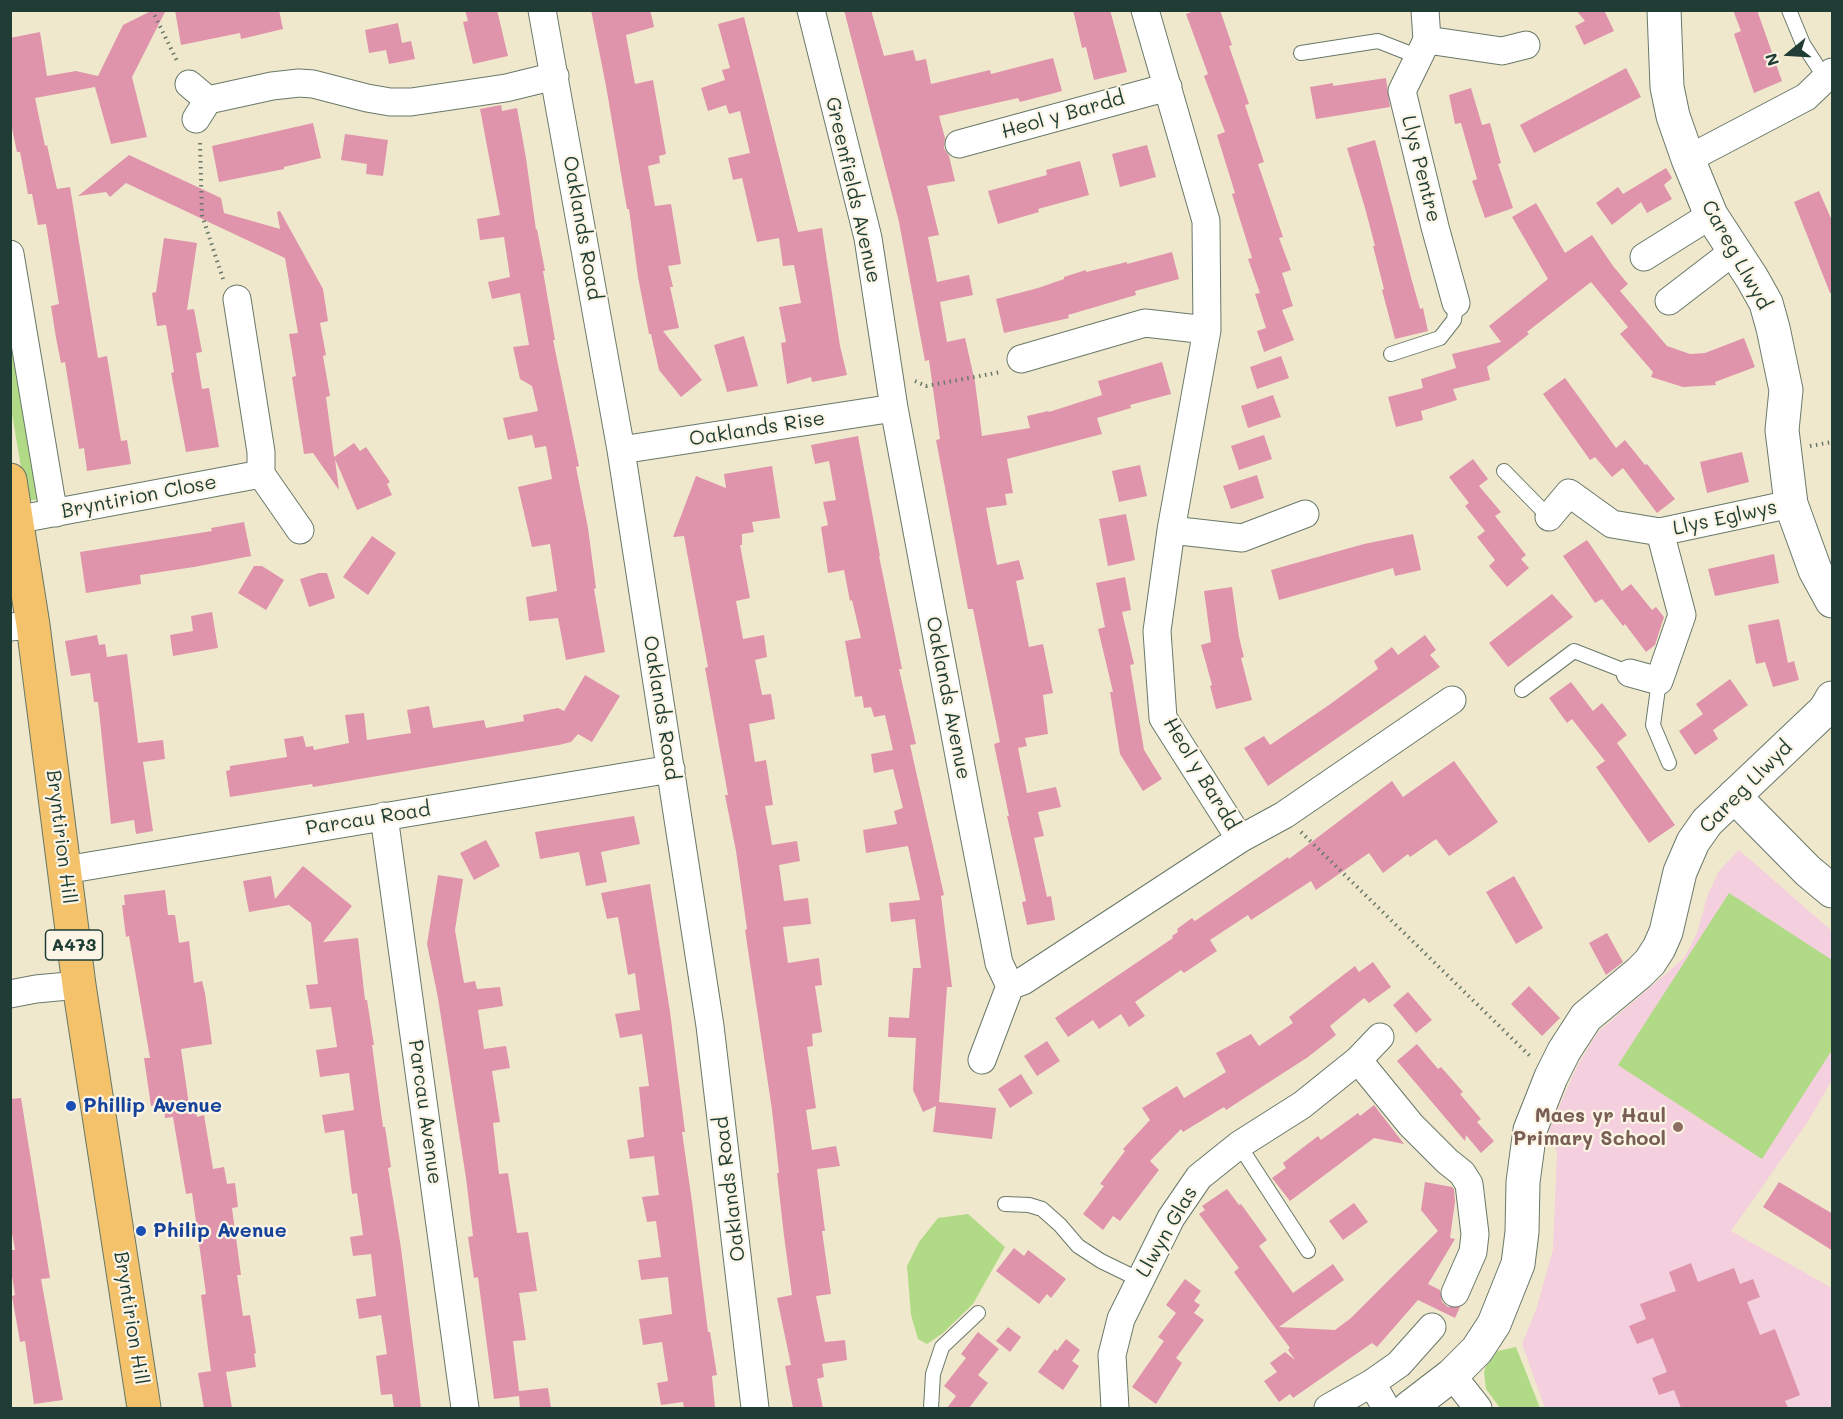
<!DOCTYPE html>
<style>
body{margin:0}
#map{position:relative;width:1843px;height:1419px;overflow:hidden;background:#f0e8cc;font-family:Mali,sans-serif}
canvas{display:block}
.frame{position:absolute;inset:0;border:12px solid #1f3d34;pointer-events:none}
.north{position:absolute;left:1759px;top:24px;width:60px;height:60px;-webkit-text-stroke:4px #fcf5e5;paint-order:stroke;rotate:252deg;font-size:16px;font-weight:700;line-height:24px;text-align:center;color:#1f3d34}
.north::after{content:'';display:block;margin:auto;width:21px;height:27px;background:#1f3d34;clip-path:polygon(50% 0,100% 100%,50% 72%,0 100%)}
</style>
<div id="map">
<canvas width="1843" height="1419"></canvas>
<div class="frame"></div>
<div class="north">N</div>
</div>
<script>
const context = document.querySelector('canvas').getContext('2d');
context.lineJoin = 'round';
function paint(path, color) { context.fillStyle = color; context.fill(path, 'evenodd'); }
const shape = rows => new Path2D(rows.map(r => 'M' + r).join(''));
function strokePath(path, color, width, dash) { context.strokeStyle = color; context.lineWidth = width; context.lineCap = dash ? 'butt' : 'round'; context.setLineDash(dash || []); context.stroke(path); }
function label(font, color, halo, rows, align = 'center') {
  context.font = font + ' Mali,sans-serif'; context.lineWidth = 4.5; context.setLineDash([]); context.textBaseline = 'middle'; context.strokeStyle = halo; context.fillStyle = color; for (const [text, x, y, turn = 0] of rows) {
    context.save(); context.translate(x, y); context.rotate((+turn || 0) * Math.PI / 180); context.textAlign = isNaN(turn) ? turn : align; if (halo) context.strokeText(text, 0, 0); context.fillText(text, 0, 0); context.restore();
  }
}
paint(shape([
 [1739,850,1832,931,1832,1080,1807,1123,1731,1231,1832,1288,1832,1408,1545,1408,1522,1344,1537,1307,1553,1249,1557,1152,1549,1130,1577,1066,1598,1032,1684,958,1697,933,1708,894,1719,871]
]), '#f4cfdd');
paint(shape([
 [10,326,38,493,37,500,31,500,26,497,11,408],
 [1729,893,1832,960,1832,1050,1762,1159,1618,1065],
 [968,1214,1005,1247,973,1304,943,1333,927,1344,918,1339,911,1315,907,1266,919,1242,938,1218],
 [1516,1347,1540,1408,1500,1408,1486,1389,1484,1372,1486,1366,1498,1351]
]), '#b0da85');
paint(shape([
 [153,10,166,10,132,77,147,137,111,144,95,87,35,98,45,146,47,145,57,189,70,187,98,358,107,356,121,441,127,440,131,464,87,471,84,448,79,449,65,362,61,363,56,338,51,306,59,304,46,224,38,225,32,194,28,194,20,152,17,152,10,119,10,38,40,32,47,76,76,71,98,76,123,25],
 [175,10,279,10,283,29,241,39,240,33,181,45],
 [465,10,497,10,508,56,473,64,463,22,468,21],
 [591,10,650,10,652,18,654,27,626,35,635,84,653,80,666,154,659,156,660,163,648,166,655,206,671,204,681,264,668,266,673,287,670,287,679,328,663,331,702,380,681,397,659,370,651,334,649,334,638,277,629,209,627,209,606,86],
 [844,10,871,10,884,56,913,50,916,61,926,59,931,84,990,70,991,74,1053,58,1062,91,1020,102,1018,98,939,116,945,138,944,148,949,156,955,181,927,186,939,235,928,237,937,282,969,275,973,295,940,302,947,342,965,338,975,382,982,436,1030,428,1027,416,1048,411,1049,412,1102,395,1098,381,1162,362,1171,394,1130,405,1131,408,1097,418,1102,434,1007,459,1013,493,1005,494,1007,505,986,508,997,565,1019,560,1024,579,1016,581,1029,647,1043,644,1053,693,1043,695,1048,734,1025,738,1027,746,1018,748,1027,793,1056,787,1061,807,1038,812,1044,836,1034,838,1047,897,1051,896,1055,920,1027,925,1022,902,1026,901,1007,816,1009,816,994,744,1000,742,973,609,968,609,936,440,940,439,929,360,925,361,899,222],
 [1073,10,1110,10,1127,72,1094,80,1086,47,1082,48],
 [1197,10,1220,10,1232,45,1229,46,1249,104,1245,105,1264,162,1258,164,1283,237,1279,238,1291,270,1282,273,1293,306,1282,310,1294,340,1264,352,1257,331,1266,328,1255,294,1260,293,1248,259,1252,258,1232,194,1235,193,1217,135,1225,132,1204,76,1208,74,1186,14],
 [1576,10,1604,10,1614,31,1584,45,1575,26,1585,21],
 [1733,10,1757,10,1782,81,1754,93,1734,34,1741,31],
 [744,17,798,232,822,228,840,346,847,375,812,382,811,377,787,384,781,343,786,342,779,307,801,303,794,265,783,266,779,238,757,242,742,178,733,180,728,158,750,153,740,111,729,114,726,105,708,111,701,88,725,80,722,70,730,68,718,24],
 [398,23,402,43,411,41,415,59,389,64,386,50,369,53,365,30],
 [1626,68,1641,97,1534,153,1520,125],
 [1386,78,1390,107,1316,119,1310,87,1333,83,1333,86],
 [1471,88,1482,125,1490,123,1501,163,1498,164,1513,208,1485,218,1472,181,1477,179,1461,123,1455,124,1449,95],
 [501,105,502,111,517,108,526,158,536,230,537,229,545,271,543,271,555,340,553,340,579,466,576,467,588,528,596,588,594,589,605,652,566,660,558,618,529,621,526,597,557,591,550,544,532,547,518,487,552,479,546,446,535,448,532,435,508,440,503,418,538,411,532,386,520,379,513,347,529,345,520,293,492,299,488,282,510,277,504,237,480,240,477,219,500,215,480,109],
 [313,123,321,158,284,167,284,169,219,182,212,146],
 [345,134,388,140,383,176,366,174,367,164,341,160],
 [1375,140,1412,281,1420,309,1423,308,1428,331,1395,339,1382,290,1384,289,1373,246,1375,246,1365,208,1347,148],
 [1147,145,1156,177,1120,187,1112,154],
 [129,155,221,198,224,213,280,229,277,212,280,211,323,289,328,321,320,323,326,355,323,356,330,396,326,397,334,457,354,443,360,451,366,447,390,482,387,484,392,495,357,510,335,459,339,490,313,453,304,454,292,377,296,376,289,334,298,333,285,258,126,183,110,197,106,192,78,196],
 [1080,161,1089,195,1038,209,1039,212,998,224,988,191,1047,175,1046,170],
 [1666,168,1672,178,1664,185,1672,199,1647,213,1641,202,1612,225,1596,203,1618,187,1623,194],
 [1819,191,1833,223,1833,292,1830,293,1794,202],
 [1536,203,1565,253,1592,235,1613,266,1628,284,1620,291,1667,346,1690,354,1705,353,1744,338,1755,367,1715,382,1716,385,1683,387,1651,377,1653,372,1620,334,1628,327,1591,282,1527,332,1529,334,1487,367,1490,380,1453,389,1457,400,1421,411,1423,420,1396,427,1388,397,1423,388,1421,379,1456,368,1452,354,1501,342,1489,326,1548,279,1512,217],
 [164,238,197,243,187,310,194,309,202,352,196,353,202,389,209,388,219,447,186,452,171,373,174,372,166,325,157,326,152,293,156,292],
 [1172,252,1179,279,1135,291,1136,295,1068,315,1069,318,1004,333,996,299,1038,288,1064,279,1064,277,1086,270,1086,272,1127,262,1127,264],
 [744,336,758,386,727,392,714,345],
 [1281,356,1289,378,1257,389,1250,367],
 [1565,378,1616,448,1625,440,1645,465,1647,464,1675,499,1657,513,1623,468,1612,477,1595,457,1590,460,1543,394],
 [1273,395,1281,417,1248,428,1241,406],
 [1264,435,1272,459,1239,470,1231,446],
 [858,436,880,556,879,556,902,669,899,669,916,744,910,745,944,895,941,896,952,987,947,987,939,1102,996,1108,992,1139,933,1132,936,1106,923,1112,913,1090,916,1038,888,1037,889,1017,909,1018,913,968,921,968,915,919,891,922,889,903,920,900,908,846,866,853,863,830,897,824,894,811,903,808,893,769,874,773,871,754,893,750,885,715,874,717,871,707,864,708,862,696,855,697,845,641,861,638,852,600,850,601,844,570,828,573,821,527,828,525,823,502,836,500,829,461,815,464,811,445],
 [1742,452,1749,482,1707,493,1700,462],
 [1473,459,1488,479,1479,486,1501,512,1495,516,1526,555,1521,559,1529,568,1507,587,1489,566,1495,560,1477,537,1485,531,1465,506,1469,503,1449,477],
 [1140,465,1147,496,1119,502,1112,471],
 [772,466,780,518,752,522,754,532,742,534,742,545,740,545,750,598,736,601,743,639,764,635,767,657,755,660,762,695,771,694,775,719,749,724,755,762,766,760,773,805,765,806,772,845,797,841,800,861,779,865,784,901,808,898,811,924,783,927,788,963,819,958,822,985,815,986,822,1032,812,1034,813,1046,807,1047,816,1108,806,1110,812,1150,836,1146,840,1166,817,1169,825,1231,822,1231,831,1294,816,1296,825,1342,845,1340,847,1360,822,1364,824,1377,817,1379,823,1408,793,1408,785,1366,791,1365,777,1298,792,1295,784,1236,777,1173,779,1173,772,1110,745,930,747,929,736,851,725,795,728,795,705,668,708,667,684,536,673,537,696,476,726,488,724,474],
 [1257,475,1264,498,1231,509,1223,486],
 [1126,514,1135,560,1108,566,1099,519],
 [244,522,251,556,194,567,140,575,141,584,86,593,80,552,212,531,211,528],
 [1413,534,1421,570,1395,576,1393,568,1279,600,1271,570,1364,544],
 [372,536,396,553,368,595,343,577],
 [1587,540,1622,591,1631,584,1652,610,1656,607,1664,617,1655,645,1646,652,1625,624,1623,626,1602,599,1595,603,1563,556],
 [1774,554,1779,583,1715,596,1708,569],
 [254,566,262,566,284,580,266,610,238,593],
 [319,573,327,573,335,598,309,607,300,579],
 [1125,577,1131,610,1122,612,1134,664,1130,665,1144,750,1162,779,1143,791,1120,754,1110,692,1113,692,1098,629,1105,627,1096,583],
 [1232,587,1239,637,1244,657,1241,658,1252,700,1216,709,1210,686,1212,685,1201,645,1211,642,1204,591],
 [1552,594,1573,617,1508,667,1489,643],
 [212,612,218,648,173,656,170,635,193,631,191,616],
 [1779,619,1788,663,1794,661,1799,680,1773,687,1765,662,1756,664,1748,625],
 [97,635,99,645,105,644,107,657,127,654,138,743,163,740,165,759,143,762,153,831,136,834,134,820,111,824,98,702,94,702,90,673,71,676,65,641],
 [1425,635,1436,650,1430,655,1440,667,1268,786,1244,748,1264,736,1270,745,1329,705,1378,669,1374,661,1392,647,1398,655],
 [585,675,620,696,592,742,578,734,571,742,559,745,313,787,312,784,230,797,226,771,230,770,230,766,287,757,284,739,303,736,306,747,313,746,314,750,349,743,345,715,364,713,367,740,411,733,407,710,429,706,433,728,484,720,486,728,524,721,523,715,558,708,564,711],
 [1730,679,1748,705,1713,730,1718,739,1695,755,1679,731,1703,714,1696,704],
 [1571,682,1593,711,1602,703,1627,735,1617,743,1675,825,1649,843,1596,767,1605,761,1572,719,1567,723,1549,698],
 [1454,761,1498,822,1473,840,1449,856,1436,839,1410,857,1408,854,1383,873,1369,853,1316,890,1311,881,1251,920,1248,915,1210,940,1217,951,1184,973,1181,970,1135,1002,1145,1016,1129,1027,1121,1014,1099,1029,1093,1020,1068,1037,1055,1018,1173,938,1172,936,1178,932,1177,929,1192,918,1195,921,1288,857,1289,859,1392,781,1403,797],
 [634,816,640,844,601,852,607,882,586,886,579,852,540,859,535,832],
 [486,840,500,866,474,880,460,853],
 [303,866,352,906,323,942,358,938,365,1000,367,1000,374,1045,372,1045,383,1127,385,1127,391,1167,388,1168,401,1248,421,1408,394,1408,392,1394,381,1395,376,1356,387,1354,381,1315,359,1319,356,1299,376,1296,371,1254,353,1256,350,1237,363,1235,357,1193,352,1194,344,1130,325,1133,322,1115,354,1110,349,1073,320,1077,316,1050,337,1047,331,1007,310,1009,306,985,318,984,311,923,289,905,249,912,243,881,271,876,275,899],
 [438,875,463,879,455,930,464,983,475,981,477,989,500,987,503,1006,478,1010,484,1049,506,1046,510,1068,492,1071,500,1122,493,1123,499,1174,508,1173,517,1233,528,1232,537,1291,519,1293,526,1340,513,1341,519,1391,548,1388,551,1408,520,1408,519,1396,494,1399,478,1277,474,1278,468,1237,473,1236,466,1178,438,998,427,944],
 [1514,876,1543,928,1516,944,1486,892],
 [650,884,670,1012,685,1132,682,1132,692,1202,708,1332,710,1332,717,1375,712,1376,715,1408,684,1408,683,1402,661,1405,657,1383,668,1381,662,1342,643,1345,639,1319,672,1314,668,1277,641,1280,638,1260,661,1257,656,1221,647,1222,642,1197,659,1195,654,1156,630,1159,627,1140,644,1137,639,1087,649,1086,642,1034,620,1038,615,1014,640,1010,635,973,628,975,618,917,607,919,601,893],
 [165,890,168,915,175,915,179,943,189,941,194,983,202,981,205,993,212,1044,181,1049,189,1105,195,1104,197,1117,204,1115,213,1169,224,1167,227,1184,235,1183,238,1207,232,1208,241,1275,237,1275,243,1316,250,1315,256,1353,254,1354,256,1367,226,1372,232,1408,204,1408,198,1373,211,1371,201,1295,206,1294,192,1193,186,1194,173,1117,165,1118,163,1104,151,1106,144,1058,150,1058,129,936,126,937,122,905,125,905,124,895],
 [1607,933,1623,962,1606,975,1589,943],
 [1373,962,1391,987,1369,1003,1364,998,1330,1026,1336,1035,1308,1057,1226,1110,1224,1107,1183,1132,1181,1129,1150,1161,1159,1170,1120,1221,1113,1216,1103,1230,1083,1214,1104,1186,1100,1184,1125,1151,1123,1149,1150,1120,1142,1108,1177,1086,1184,1098,1226,1072,1216,1053,1251,1034,1259,1046,1293,1023,1289,1017,1355,966,1359,972],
 [1529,986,1560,1018,1542,1036,1511,1004],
 [1408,992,1432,1020,1416,1033,1393,1005],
 [1047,1041,1060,1061,1037,1076,1024,1056],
 [1417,1044,1438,1069,1441,1067,1463,1092,1460,1094,1481,1119,1477,1122,1494,1141,1481,1153,1466,1135,1465,1141,1397,1061],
 [1021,1074,1033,1093,1010,1108,998,1089],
 [21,1098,50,1278,41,1279,63,1400,34,1404,25,1341,20,1342,12,1296,15,1295,10,1263,10,1250,15,1250,10,1222,10,1099],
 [1374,1105,1404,1144,1374,1138,1290,1201,1272,1178,1286,1168,1283,1163,1318,1136,1321,1140,1358,1113,1360,1116],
 [1425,1182,1452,1187,1454,1189,1455,1202,1450,1238,1455,1239,1428,1284,1440,1290,1442,1302,1448,1307,1460,1307,1455,1318,1418,1300,1377,1347,1372,1343,1293,1398,1290,1394,1279,1402,1264,1381,1277,1372,1270,1363,1285,1352,1295,1360,1288,1350,1290,1348,1234,1272,1239,1268,1199,1214,1205,1210,1202,1206,1227,1189,1239,1205,1241,1204,1267,1240,1259,1246,1293,1293,1333,1264,1344,1280,1279,1327,1335,1330,1351,1318,1438,1231,1421,1210],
 [1779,1182,1833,1214,1833,1251,1763,1207],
 [1354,1203,1368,1222,1343,1240,1329,1221],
 [1014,1248,1024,1256,1028,1250,1066,1279,1051,1298,1047,1294,1039,1304,996,1271],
 [1691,1263,1698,1282,1734,1268,1740,1284,1753,1279,1760,1297,1747,1302,1760,1335,1775,1329,1800,1395,1785,1401,1788,1408,1681,1408,1674,1390,1659,1395,1652,1378,1667,1372,1653,1338,1637,1344,1629,1326,1646,1319,1640,1304,1676,1291,1669,1272],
 [1185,1279,1201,1291,1194,1301,1200,1305,1194,1313,1204,1320,1176,1358,1182,1363,1156,1404,1132,1387,1164,1341,1158,1337,1176,1313,1166,1305],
 [1008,1327,1021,1337,1010,1352,996,1341],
 [978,1332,999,1349,978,1375,988,1383,969,1408,947,1408,956,1396,944,1386,966,1358,961,1354],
 [1066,1339,1080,1350,1072,1361,1079,1366,1063,1390,1038,1372,1055,1349,1057,1351]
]), '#df94ac');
const service = shape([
 [1789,10,1803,44,1825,78],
 [1301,53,1378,41,1419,57],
 [1391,354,1440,338,1454,320,1456,303],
 [1504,471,1549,517],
 [1659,681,1653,725,1669,763],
 [1522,690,1574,651,1630,673],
 [1239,1145,1308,1251],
 [1005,1204,1029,1205,1042,1209,1060,1225,1078,1246,1101,1261,1140,1280],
 [931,1408,933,1374,942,1347,978,1313]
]);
const minor = shape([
 [542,10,621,450,710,1026,755,1408],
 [811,10,868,238,894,408,969,809,999,963,1010,986,1023,981,1240,839,1284,815,1452,700],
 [1145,10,1206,221,1207,330,1171,530,1157,631,1163,718,1240,839],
 [1425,10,1427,40,1402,91,1435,227,1456,303],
 [1427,40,1502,51,1526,45],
 [189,84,208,100],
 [196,119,208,100,272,86,299,83,313,84,367,98,390,102,411,102,506,88,555,76],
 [959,144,1168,87],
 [1688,159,1806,97,1832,72],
 [10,254,51,498,56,513],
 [1644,257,1711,215],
 [237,299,261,452,261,474],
 [1669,301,1734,251],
 [1021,359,1145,323,1207,330],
 [621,450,894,408],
 [1549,517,1569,493,1612,524,1660,532],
 [18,521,31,517,261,474,300,530],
 [1171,530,1242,538,1305,514],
 [10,627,33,625],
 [1630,673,1659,681,1682,615,1660,532,1791,504],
 [384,816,465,1408],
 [65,870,671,769],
 [10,994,36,989,79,985],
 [982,1060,1010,986],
 [1358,1060,1411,1125,1447,1161,1462,1173,1469,1184,1475,1234,1473,1252,1455,1293],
 [1452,1375,1478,1408],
 [1372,1383,1386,1408],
 [1115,1408,1112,1355,1121,1319,1171,1218,1199,1177,1239,1145,1302,1105,1358,1060,1380,1037],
 [1328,1408,1372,1383,1399,1364,1432,1327]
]);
const tertiary = shape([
 [1664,10,1667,87,1673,116,1688,159,1711,215,1752,278,1766,303,1773,328,1786,390,1782,430,1791,504,1815,570,1832,601],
 [1734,796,1808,871,1832,891],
 [1409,1408,1452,1375,1477,1350,1494,1324,1518,1264,1522,1232,1523,1182,1530,1130,1551,1077,1564,1051,1586,1017,1639,973,1650,962,1659,948,1666,932,1680,872,1693,842,1707,822,1825,710,1832,698]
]);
const primary = shape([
 [10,480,33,625,79,985,144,1408]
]);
strokePath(service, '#687969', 16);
strokePath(minor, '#687969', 29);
strokePath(tertiary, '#687969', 35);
strokePath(primary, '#687969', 35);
strokePath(shape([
 [152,10,178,63],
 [200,143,202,215,223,279],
 [915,381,926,386,1001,372],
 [1810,446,1832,442],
 [1301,832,1532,1058]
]), '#687969', 4, [1.5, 4.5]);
strokePath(service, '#fff', 14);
strokePath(minor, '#fff', 27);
strokePath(tertiary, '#fff', 33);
strokePath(primary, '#f3c26a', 33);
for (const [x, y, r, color] of [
 [71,1106,6,"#1a4fb4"],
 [1678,1127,6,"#8d6e63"],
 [141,1231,6,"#1a4fb4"]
]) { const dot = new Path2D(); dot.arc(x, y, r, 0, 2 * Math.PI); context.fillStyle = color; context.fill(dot); strokePath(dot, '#fcf5e5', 2); }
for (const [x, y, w] of [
 [74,945,57]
]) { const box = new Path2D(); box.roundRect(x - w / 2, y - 15, w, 30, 4.5); context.fillStyle = '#fcf5e5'; context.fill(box); strokePath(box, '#1f3d34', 1.5); }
label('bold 18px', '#1f3d34', null, [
 ["A473",74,945]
]);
label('20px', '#1f3d34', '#fcf5e5', [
 ["Heol y Bardd",1063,115,-16],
 ["Llys Pentre",1421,169,76],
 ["Greenfields Avenue",853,190,77],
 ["Oaklands Road",582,228,80],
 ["Careg Llwyd",1736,255,61],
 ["Oaklands Rise",757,429,-9],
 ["Bryntirion Close",139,497,-11],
 ["Llys Eglwys",1725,518,-12],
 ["Oaklands Avenue",948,698,79],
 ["Oaklands Road",661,708,81],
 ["Heol y Bardd",1201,774,59],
 ["Careg Llwyd",1746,787,-45],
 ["Parcau Road",368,819,-9],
 ["Bryntirion Hill",61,837,83],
 ["Parcau Avenue",425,1112,82],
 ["Oaklands Road",730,1189,-97],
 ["Llwyn Glas",1167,1232,-60],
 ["Bryntirion Hill",131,1318,81]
]);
label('bold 20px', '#164399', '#fcf5e5', [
 ["Phillip Avenue",83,1106],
 ["Philip Avenue",153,1231]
], 'left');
label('bold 20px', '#785e54', '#fcf5e5', [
 ["Maes yr Haul",1666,1116],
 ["Primary School",1666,1139]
], 'right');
</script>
